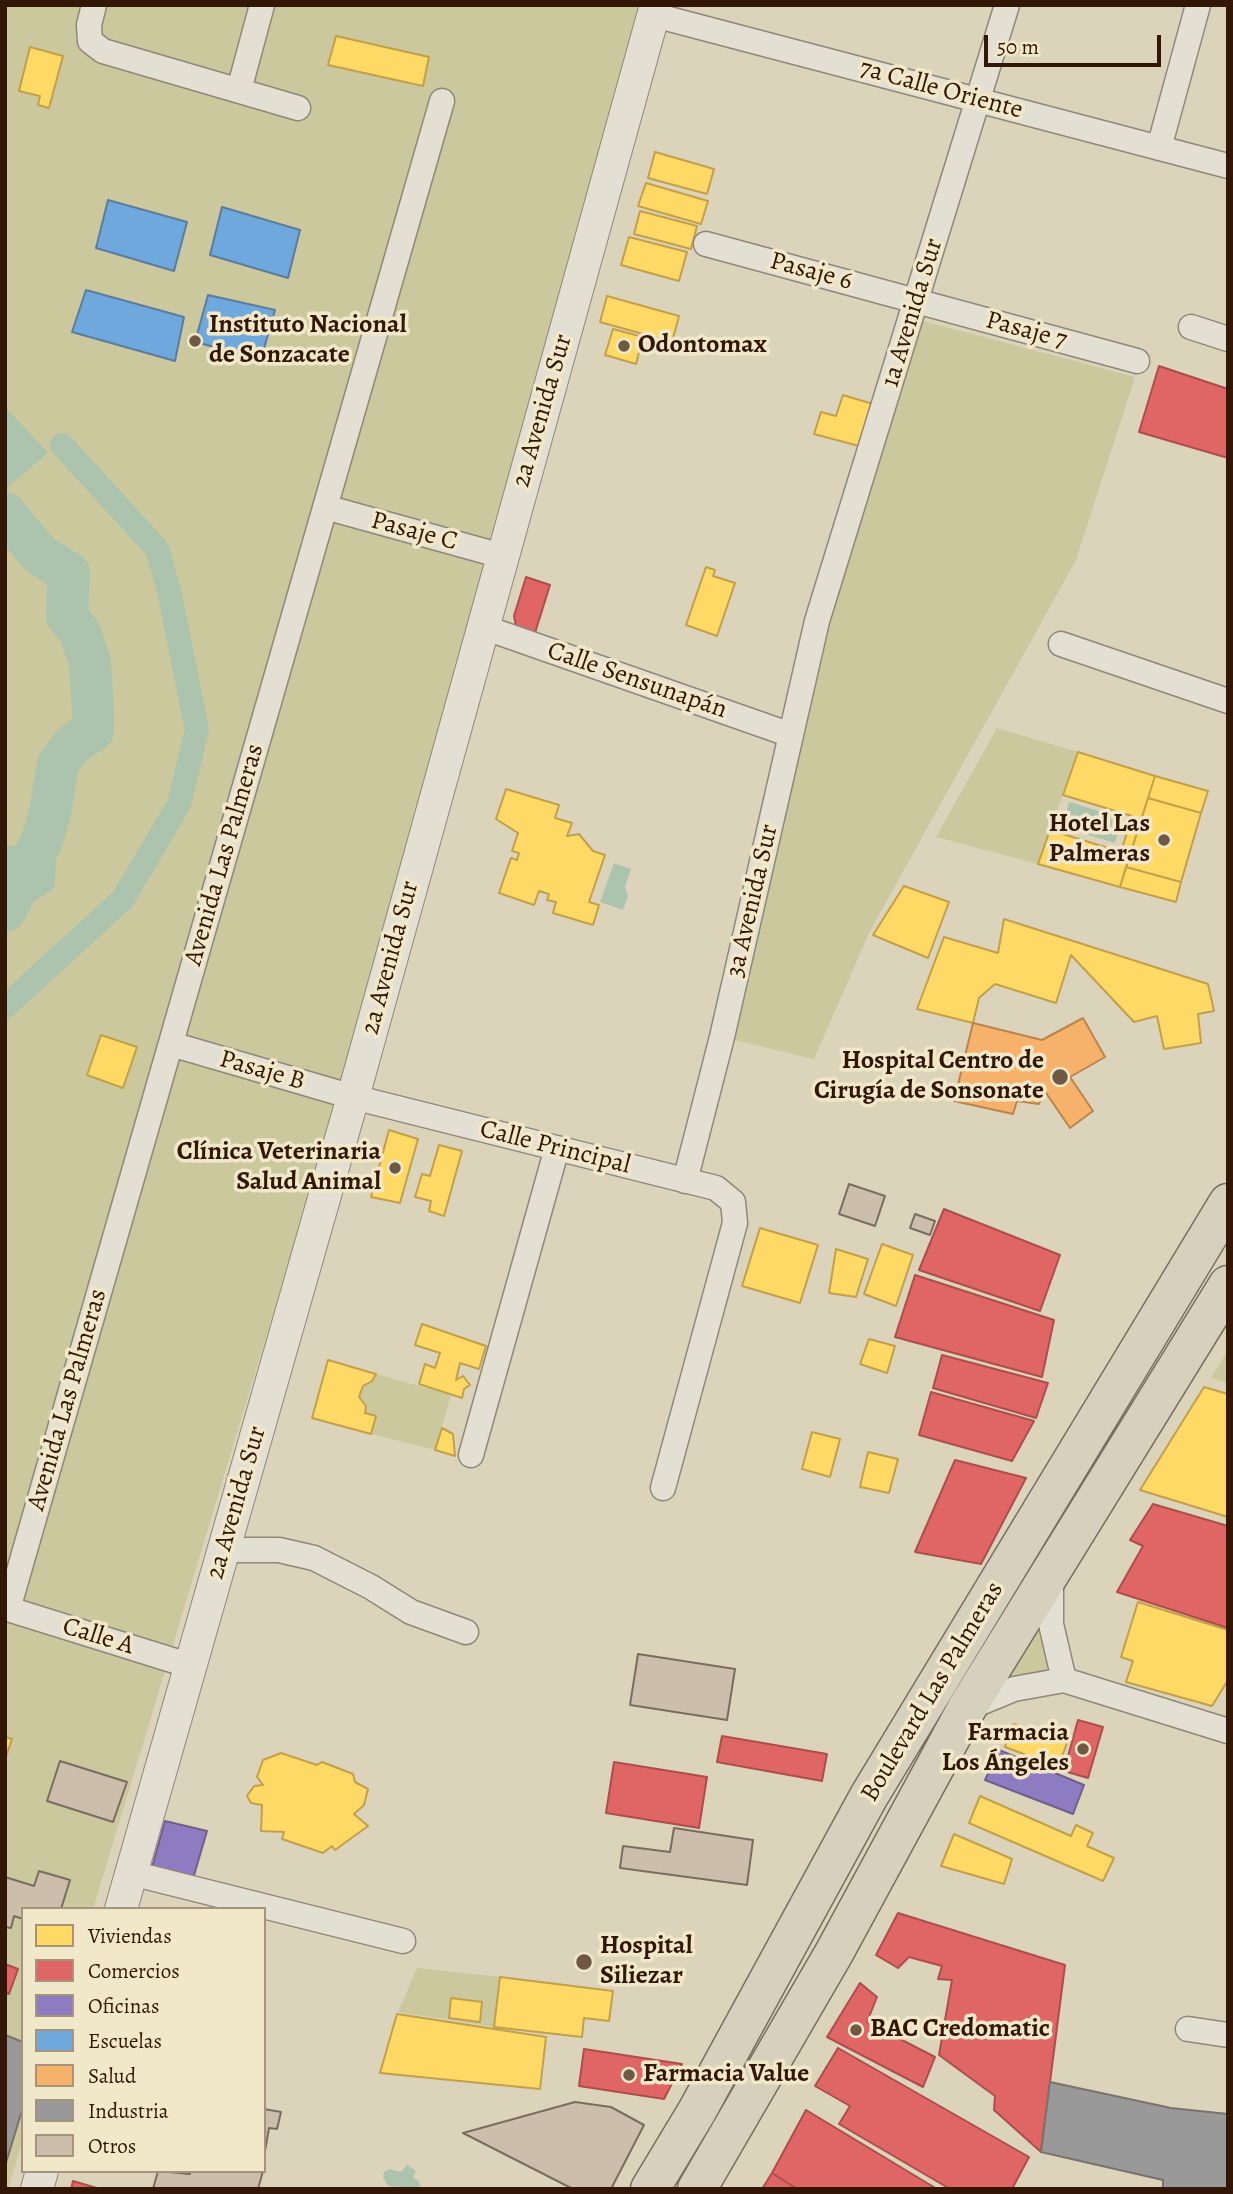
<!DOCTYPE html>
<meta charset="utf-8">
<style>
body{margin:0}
#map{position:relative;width:1233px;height:2194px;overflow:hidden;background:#dcd4ba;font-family:Alegreya,serif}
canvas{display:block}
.frame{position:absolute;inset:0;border:7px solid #321706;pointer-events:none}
.legend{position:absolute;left:21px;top:1907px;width:245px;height:266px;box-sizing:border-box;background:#f1e8c9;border:2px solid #a5947b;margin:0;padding:9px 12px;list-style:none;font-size:21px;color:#321706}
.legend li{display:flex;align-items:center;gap:14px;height:35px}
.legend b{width:35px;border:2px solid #a5947b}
.scale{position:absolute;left:984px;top:35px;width:177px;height:32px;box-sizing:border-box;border:4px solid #321706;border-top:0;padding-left:9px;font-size:21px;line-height:24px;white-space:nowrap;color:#321706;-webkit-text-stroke:5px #f1e8c9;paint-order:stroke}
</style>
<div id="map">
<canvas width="1233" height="2194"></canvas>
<div class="frame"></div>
<ul class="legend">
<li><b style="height:19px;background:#ffd966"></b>Viviendas</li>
<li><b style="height:19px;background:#e06666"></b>Comercios</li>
<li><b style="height:19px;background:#8e7cc3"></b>Oficinas</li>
<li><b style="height:19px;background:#6fa8dc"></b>Escuelas</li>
<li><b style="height:19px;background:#f6b26b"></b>Salud</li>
<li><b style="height:19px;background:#999"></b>Industria</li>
<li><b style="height:19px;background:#cdbdab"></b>Otros</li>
</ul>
<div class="scale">50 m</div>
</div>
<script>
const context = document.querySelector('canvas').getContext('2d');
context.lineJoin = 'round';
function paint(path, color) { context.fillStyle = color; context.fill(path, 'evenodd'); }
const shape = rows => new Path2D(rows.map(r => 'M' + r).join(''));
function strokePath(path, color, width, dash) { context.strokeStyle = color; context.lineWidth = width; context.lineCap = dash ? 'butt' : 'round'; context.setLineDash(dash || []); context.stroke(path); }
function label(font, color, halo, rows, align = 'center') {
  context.font = font + ' Alegreya,serif'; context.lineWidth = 7; context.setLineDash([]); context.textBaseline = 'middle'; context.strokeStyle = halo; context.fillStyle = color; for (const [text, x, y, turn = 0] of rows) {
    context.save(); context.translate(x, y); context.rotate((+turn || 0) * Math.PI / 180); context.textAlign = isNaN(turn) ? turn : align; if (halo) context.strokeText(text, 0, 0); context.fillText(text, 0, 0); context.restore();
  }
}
paint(shape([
 [5,5,669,5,93,1909,23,1909,23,2140,8,2189,5,2189],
 [923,321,1135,377,1076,560,870,931,814,1059,722,1037,828,623],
 [997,728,1078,752,1038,864,936,837],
 [1228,1350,1228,1383,1211,1378],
 [376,1374,451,1395,435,1450,371,1434,376,1416,365,1413,366,1406,359,1397,363,1386,372,1381],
 [1037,1618,1051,1670,1005,1681],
 [417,1968,500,1977,494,2027,398,2012]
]), '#cbc89d');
paint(shape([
 [5,407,48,453,5,489],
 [1069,802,1122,818,1115,843,1062,827],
 [5,845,37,849,52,856,56,864,54,888,37,900,18,906,5,932],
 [614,863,631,869,625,886,628,896,623,910,600,902],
 [407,2165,416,2171,413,2178,419,2181,420,2189,388,2186,383,2177,384,2172,389,2169,401,2172]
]), '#acc3ad');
const homes = shape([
 [336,36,429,57,423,86,328,65,336,36],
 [30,47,63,56,49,108,38,105,40,96,19,91,30,47],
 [655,152,714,169,707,194,648,178,655,152],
 [646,183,708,201,701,224,638,206,646,183],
 [640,211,697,226,691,249,634,234,640,211],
 [629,237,687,252,679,281,621,265,629,237],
 [607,296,679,316,672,342,600,322,607,296],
 [613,329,643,337,636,364,605,355,613,329],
 [843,395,873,404,859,446,814,434,821,412,836,416,843,395],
 [706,567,715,570,713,576,735,583,717,636,686,625,706,567],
 [1078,752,1155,776,1120,887,1038,864,1050,830,1121,852,1132,816,1063,795,1078,752],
 [1155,776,1208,791,1201,813,1148,798,1155,776],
 [506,789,559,805,555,818,572,823,567,836,579,834,593,851,605,855,589,902,599,905,593,925,553,913,556,902,547,900,549,894,539,891,534,905,499,893,511,858,517,860,519,853,512,851,518,833,496,819,506,789],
 [1148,798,1201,813,1181,882,1126,867,1148,798],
 [1126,867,1181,882,1176,902,1120,887,1126,867],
 [904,886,949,902,928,958,873,935,904,886],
 [1004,919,1208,984,1214,1011,1198,1014,1201,1043,1164,1049,1157,1016,1134,1022,1071,955,1056,1003,995,984,979,998,973,1023,917,1009,944,937,998,953,1004,919],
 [101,1035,137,1047,123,1088,87,1075,101,1035],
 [389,1130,418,1139,400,1203,371,1197,389,1130],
 [439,1145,462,1151,444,1216,429,1211,431,1201,415,1197,422,1174,430,1176,439,1145],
 [760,1228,818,1245,800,1303,742,1286,760,1228],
 [882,1244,913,1255,896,1306,864,1294,882,1244],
 [836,1249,868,1259,856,1297,829,1293,836,1249],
 [422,1324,486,1346,479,1369,460,1363,456,1380,463,1376,470,1385,464,1389,462,1398,419,1384,425,1364,435,1368,440,1353,415,1345,422,1324],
 [869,1339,895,1346,887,1373,860,1364,869,1339],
 [328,1360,376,1374,372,1381,363,1386,359,1397,366,1406,365,1413,376,1416,371,1434,312,1418,328,1360],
 [1204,1387,1228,1394,1228,1517,1140,1490,1204,1387],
 [442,1428,453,1434,455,1456,435,1450,442,1428],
 [812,1432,840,1439,830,1477,802,1469,812,1432],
 [868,1452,898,1459,889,1493,860,1487,868,1452],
 [1138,1602,1228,1630,1228,1680,1212,1706,1126,1682,1133,1661,1121,1657,1138,1602],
 [1013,1724,1067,1743,1058,1767,1005,1747,1013,1724],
 [5,1737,12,1739,5,1759,5,1737],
 [281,1753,317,1765,322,1762,353,1774,355,1782,368,1789,364,1805,354,1814,368,1826,335,1850,332,1846,323,1853,282,1839,284,1832,261,1831,262,1805,251,1803,247,1796,254,1786,263,1785,257,1777,263,1760,281,1753],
 [980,1796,1071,1836,1076,1825,1093,1833,1087,1846,1114,1858,1103,1881,969,1823,980,1796],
 [954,1834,1012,1859,1004,1884,941,1866,954,1834],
 [500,1977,613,1991,609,2021,584,2018,582,2037,494,2027,500,1977],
 [451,1998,482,2002,480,2022,449,2018,451,1998],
 [397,2014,546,2037,540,2089,380,2073,397,2014]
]);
paint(homes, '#ffd966');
strokePath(homes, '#c29f49', 2);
const shops = shape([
 [1159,366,1228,389,1228,458,1139,432,1159,366],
 [526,577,550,585,534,636,516,626,514,616,526,577],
 [944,1209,1060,1255,1040,1311,919,1270,944,1209],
 [915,1275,1054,1320,1042,1377,895,1337,915,1275],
 [942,1355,1048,1383,1036,1418,933,1388,942,1355],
 [931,1392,1034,1421,1012,1461,919,1435,931,1392],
 [955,1460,1026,1478,981,1564,915,1552,955,1460],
 [1153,1504,1228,1526,1228,1628,1117,1592,1143,1546,1130,1540,1153,1504],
 [1078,1720,1103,1727,1088,1778,1064,1771,1078,1720],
 [722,1736,827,1754,822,1781,717,1762,722,1736],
 [614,1762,707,1777,699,1828,606,1813,614,1762],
 [898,1913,1065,1965,1041,2152,994,2110,995,2096,939,2055,952,1980,938,1979,942,1966,909,1957,898,1968,876,1955,898,1913],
 [5,1964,18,1969,9,1994,5,1993,5,1964],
 [860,1983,877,1997,867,2022,935,2057,923,2087,827,2037,860,1983],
 [838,2048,1029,2157,1012,2189,950,2189,839,2124,850,2106,815,2086,838,2048],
 [584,2049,682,2064,664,2099,579,2086,584,2049],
 [806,2110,937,2189,797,2189,772,2173,806,2110],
 [772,2173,797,2189,762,2189,772,2173],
 [73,2181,100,2189,71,2189,73,2181]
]);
paint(shops, '#e06666');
strokePath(shops, '#ac4e49', 2);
const offices = shape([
 [999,1750,1084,1785,1073,1814,985,1780,999,1750],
 [165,1821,207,1831,190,1889,149,1878,165,1821]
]);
paint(offices, '#8e7cc3');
strokePath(offices, '#725e8a', 2);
const schools = shape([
 [108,200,187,222,174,271,96,248,108,200],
 [222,207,300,230,288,278,210,255,222,207],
 [86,290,184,317,175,361,72,332,86,290],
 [208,295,275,310,261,359,195,342,208,295]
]);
paint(schools, '#6fa8dc');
strokePath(schools, '#5d7c9c', 2);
const health = shape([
 [1083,1018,1105,1057,1070,1077,1093,1111,1070,1128,1044,1090,1039,1104,1017,1101,1013,1114,954,1101,973,1023,1042,1040,1083,1018]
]);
paint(health, '#f6b26b');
strokePath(health, '#bb844d', 2);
const industry = shape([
 [5,2035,23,2042,23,2107,5,2166,5,2035],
 [1050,2082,1171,2108,1228,2114,1228,2189,1163,2189,1163,2180,1041,2152,1050,2082]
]);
paint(industry, '#999');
strokePath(industry, '#7a726d', 2);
strokePath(shape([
 [5,1007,123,899,179,804,197,730,170,595,157,549,62,445]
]), '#acc3ad', 24);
strokePath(shape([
 [5,513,39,554,69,573,67,616,80,633,90,663,93,713,93,731,73,744,58,764,50,813,41,843,5,911]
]), '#acc3ad', 42);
const building = shape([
 [849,1184,885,1196,875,1226,839,1214,849,1184],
 [915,1214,935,1221,930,1235,910,1228,915,1214],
 [638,1654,735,1669,727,1720,630,1705,638,1654],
 [60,1761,127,1782,113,1822,47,1801,60,1761],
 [674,1828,753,1840,747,1885,620,1868,623,1846,670,1852,674,1828],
 [39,1871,70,1880,61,1909,23,1909,23,1919,14,1916,11,1928,5,1927,5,1877,34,1886,39,1871],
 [575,2102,611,2107,644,2125,611,2189,573,2189,463,2133,575,2102],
 [264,2109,281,2112,277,2129,269,2128,264,2157,264,2109],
 [158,2171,190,2174,190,2171,263,2171,258,2189,153,2189,158,2171]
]);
paint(building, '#cdbdab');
strokePath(building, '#776e5f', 2);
const minor = shape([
 [94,5,89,25,90,41,103,51,298,108],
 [654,15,1228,166],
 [239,90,262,5],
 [1159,148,1198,5],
 [706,244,1137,361],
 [1191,327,1228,339],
 [325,507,502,556],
 [483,627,791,735],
 [1061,644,1228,701],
 [171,1044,353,1097,716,1188,733,1202,735,1223,663,1488],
 [685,1181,722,1037,817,621,1007,5],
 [471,1455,557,1148],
 [224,1550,279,1550,314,1558,371,1587,411,1612,466,1632],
 [1051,1577,1051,1624,1064,1680],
 [5,1608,191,1666],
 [8,1609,442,101],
 [968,1708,1014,1689,1064,1680,1228,1731],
 [131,1873,403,1941],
 [1188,2029,1228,2035]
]);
const tertiary = shape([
 [121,1909,353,1097,656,5],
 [37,2189,42,2171]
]);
const primary = shape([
 [650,2189,697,2111,869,1796,1228,1203],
 [697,2189,834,1953,967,1708,1228,1285]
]);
strokePath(minor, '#8f8777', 27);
strokePath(tertiary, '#8f8777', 34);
strokePath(primary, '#776e5f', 41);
strokePath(minor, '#e3dfd2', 24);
strokePath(tertiary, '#e3dfd2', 32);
strokePath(primary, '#d7d0bd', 38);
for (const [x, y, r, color] of [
 [195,341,7,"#6e5945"],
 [624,346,7,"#6e5945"],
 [1164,840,7,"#6e5945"],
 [1060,1077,9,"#6e5945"],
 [395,1168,7,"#6e5945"],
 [1083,1749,7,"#6e5945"],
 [584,1962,9,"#6e5945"],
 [856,2030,7,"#6e5945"],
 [629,2075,7,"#6e5945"]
]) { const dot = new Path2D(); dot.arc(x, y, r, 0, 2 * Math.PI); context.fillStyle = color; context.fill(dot); strokePath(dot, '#f1e8c9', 2.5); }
label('26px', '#321706', '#f1e8c9', [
 ["7a Calle Oriente",941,90,15],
 ["Pasaje 6",811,272,15],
 ["1a Avenida Sur",913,313,-73],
 ["Pasaje 7",1026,331,15],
 ["2a Avenida Sur",543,411,-74],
 ["Pasaje C",414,532,15],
 ["Calle Sensunapán",637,681,19],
 ["Avenida Las Palmeras",225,855,-74],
 ["3a Avenida Sur",753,901,-77],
 ["2a Avenida Sur",391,958,-75],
 ["Pasaje B",262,1071,16],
 ["Calle Principal",555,1148,14],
 ["Avenida Las Palmeras",68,1400,-74],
 ["2a Avenida Sur",237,1503,-74],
 ["Calle A",98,1637,17],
 ["Boulevard Las Palmeras",933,1692,-59]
]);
label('bold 26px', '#321706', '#f1e8c9', [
 ["Instituto Nacional",209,326],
 ["de Sonzacate",209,356],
 ["Odontomax",638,346],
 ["Hotel Las",1150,825,"right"],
 ["Palmeras",1150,855,"right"],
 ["Hospital Centro de",1044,1062,"right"],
 ["Cirugía de Sonsonate",1044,1092,"right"],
 ["Clínica Veterinaria",381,1153,"right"],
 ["Salud Animal",381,1183,"right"],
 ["Farmacia",1069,1734,"right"],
 ["Los Ángeles",1069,1764,"right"],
 ["Hospital",600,1947],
 ["Siliezar",600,1977],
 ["BAC Credomatic",870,2030],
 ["Farmacia Value",643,2075]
], 'left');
</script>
